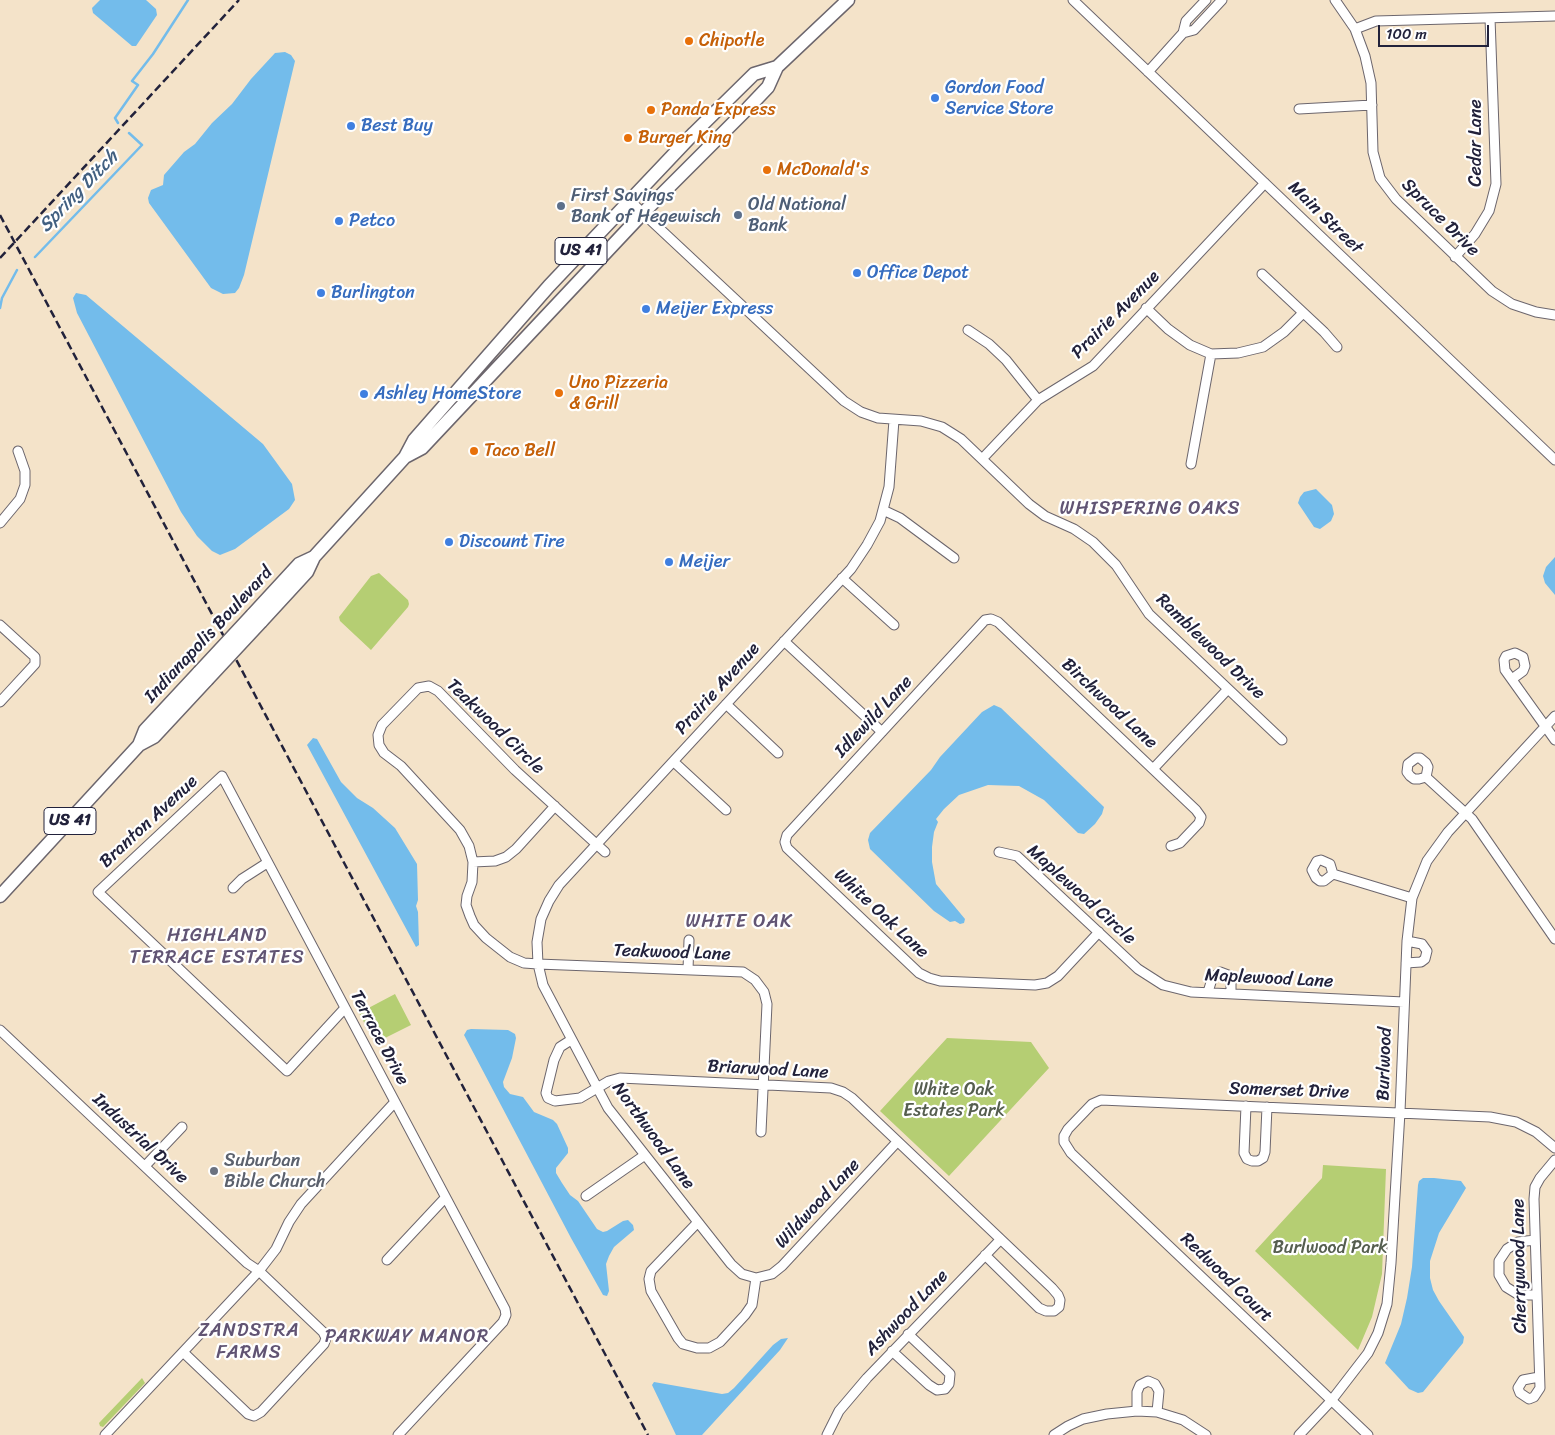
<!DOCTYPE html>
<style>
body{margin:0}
#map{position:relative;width:1555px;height:1435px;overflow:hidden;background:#f4e3c9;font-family:Sriracha,sans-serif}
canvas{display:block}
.scale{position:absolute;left:1378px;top:25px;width:111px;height:22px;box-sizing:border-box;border:2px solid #22223b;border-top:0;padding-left:6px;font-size:15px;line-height:18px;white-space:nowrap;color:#22223b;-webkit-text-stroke:4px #fff;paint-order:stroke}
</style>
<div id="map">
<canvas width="1555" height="1435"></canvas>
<div class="scale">100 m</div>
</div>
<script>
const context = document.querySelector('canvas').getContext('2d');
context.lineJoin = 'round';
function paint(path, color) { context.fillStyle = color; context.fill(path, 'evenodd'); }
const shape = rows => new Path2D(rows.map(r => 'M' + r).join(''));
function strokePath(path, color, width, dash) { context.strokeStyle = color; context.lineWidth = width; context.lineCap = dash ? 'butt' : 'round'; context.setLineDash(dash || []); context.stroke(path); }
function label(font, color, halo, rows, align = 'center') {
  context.font = font + ' Sriracha,sans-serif'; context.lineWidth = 4.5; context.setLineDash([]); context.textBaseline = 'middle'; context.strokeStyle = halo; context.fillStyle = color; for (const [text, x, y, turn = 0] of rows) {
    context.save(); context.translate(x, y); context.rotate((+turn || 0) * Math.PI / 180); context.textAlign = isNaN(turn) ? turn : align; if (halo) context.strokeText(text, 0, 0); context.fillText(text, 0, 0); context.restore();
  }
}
paint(shape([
 [379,573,408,600,409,604,408,607,371,650,340,621,339,617,371,576],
 [395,994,411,1025,375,1043,359,1013],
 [947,1038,1031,1042,1049,1068,949,1176,880,1111],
 [1323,1165,1386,1169,1382,1274,1372,1317,1358,1350,1255,1251,1322,1178],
 [142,1378,145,1383,103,1427,100,1426,99,1423]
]), '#b5ce73');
paint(shape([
 [100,0,146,0,156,9,157,15,136,46,132,46,93,13,92,8],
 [285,52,291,55,295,61,244,275,239,288,235,293,223,294,211,288,149,203,148,198,151,190,163,185,164,175,184,152,195,144,212,123,232,104,251,79,275,53],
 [76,293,86,295,263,444,292,484,295,500,289,509,235,549,220,555,212,551,197,536,181,512,77,313,73,298],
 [1316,489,1332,505,1334,514,1331,521,1320,529,1314,527,1298,503,1300,497,1304,492],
 [1555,557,1555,595,1545,583,1543,576,1546,567],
 [994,705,1001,708,1104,807,1102,814,1095,824,1084,834,1078,833,1044,800,1019,786,988,785,959,795,944,809,936,819,938,822,934,832,932,847,932,862,936,884,965,919,964,923,960,924,955,921,950,922,934,911,870,849,868,840,870,833,931,770,940,757,982,712],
 [313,738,317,739,341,782,357,798,373,808,395,828,417,864,418,900,416,906,418,912,419,945,416,947,307,745],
 [471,1029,508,1030,515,1034,516,1038,512,1058,503,1082,504,1087,510,1094,523,1097,534,1112,553,1120,557,1124,568,1148,568,1153,556,1168,556,1173,562,1183,570,1195,578,1201,597,1229,603,1232,607,1231,623,1221,628,1220,633,1225,634,1230,614,1247,609,1256,606,1264,609,1291,607,1296,603,1295,571,1238,464,1035,467,1030],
 [1423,1178,1434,1178,1461,1181,1466,1188,1439,1233,1430,1261,1430,1278,1433,1290,1439,1301,1464,1337,1463,1343,1454,1354,1423,1392,1418,1393,1409,1389,1385,1363,1401,1324,1407,1298,1412,1267,1418,1185,1419,1181],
 [788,1338,780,1350,702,1435,676,1435,652,1385,654,1382,722,1394,728,1393,734,1388,773,1345,781,1339]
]), '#73bceb');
strokePath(shape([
 [118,123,115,118,138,85,132,81,153,54,188,0],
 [35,257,142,145,129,133],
 [0,308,2,298,17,270]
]), '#73bceb', 2.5);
const minor = shape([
 [1073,0,1555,460],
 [1335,0,1355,29,1365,56,1371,83,1373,152,1380,178,1396,199,1492,291,1512,304,1536,312,1555,315],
 [1355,29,1376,21,1555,16],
 [1183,33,1194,30,1222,0],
 [1148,72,1183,33,1186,21,1206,0],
 [1299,109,1372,105],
 [629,200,844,401,861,412,878,418,921,421,942,427,961,439,1029,504,1045,516,1074,529,1093,542,1116,565,1149,614,1282,740],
 [1455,257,1475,234,1489,211,1496,184,1490,18],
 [1262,274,1324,332,1337,347],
 [1146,308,1168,329,1190,345,1211,354,1238,353,1263,347,1284,332,1303,313],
 [968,330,989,344,1006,360,1038,400],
 [982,459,1038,400,1093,366,1265,183],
 [1191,464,1211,354],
 [883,510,900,518,954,558],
 [0,523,20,499,25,485,25,471,18,451],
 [842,578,894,625],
 [0,625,35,657,35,664,0,702],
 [784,641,882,732],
 [1512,679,1523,671,1525,666,1523,657,1515,653,1506,656,1504,660,1505,670,1555,740],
 [726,704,778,753],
 [674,762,726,810],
 [1153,769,1228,689],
 [1426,777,1419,779,1414,779,1410,776,1407,772,1408,764,1416,758,1420,758,1426,763,1428,767,1426,777,1472,819,1555,939],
 [605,852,515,770,438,691,429,686,418,688,382,725,378,735,379,745,384,753,401,766,460,830,469,846,473,862,472,882,467,896,466,905,470,916,474,925,486,938,510,957,524,963,538,964,743,972,755,980,764,992,767,1004,761,1132],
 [999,852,1017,856,1138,969,1163,985,1191,992,1404,1002],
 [473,862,495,861,506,857,516,849,555,806],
 [1333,874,1330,864,1321,860,1317,861,1312,870,1316,878,1320,881,1324,881,1333,874,1412,898],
 [233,888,242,879,267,863],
 [1099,932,1058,976,1047,983,1035,985,940,981,929,978,919,973,787,848,785,842,787,835,985,620,991,619,998,622,1196,810,1201,817,1199,823,1180,843,1171,846],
 [1406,963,1421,962,1425,959,1427,951,1422,944,1407,941],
 [688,970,689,940],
 [1208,992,1212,979,1220,972,1228,975,1231,980,1231,993],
 [345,1008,287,1071,98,892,222,776,505,1309,506,1315,503,1322,398,1435],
 [0,1030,247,1263,259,1271,323,1332,326,1338,324,1344,261,1412,254,1416,248,1414,183,1352],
 [571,1040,560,1047,554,1060,546,1093,548,1098,555,1101,580,1098,609,1081,620,1078,831,1088,843,1092,852,1098,1052,1288,1058,1295,1060,1300,1059,1307,1054,1311,1046,1311,1039,1308,985,1255],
 [1246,1106,1244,1153,1247,1159,1252,1161,1258,1161,1263,1158,1265,1152,1267,1107],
 [145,1166,182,1127],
 [586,1196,645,1155],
 [698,1222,651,1271,649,1279,651,1291,678,1338,683,1344,697,1348,709,1348,720,1342,745,1315,752,1305,756,1278],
 [1535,1240,1518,1242,1507,1249,1499,1261,1499,1275,1506,1287,1519,1295,1537,1295],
 [387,1260,445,1198],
 [756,1278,742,1274,731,1264,608,1108,543,985,538,964,537,942,541,919,549,901,559,885,851,569,867,545,880,521,889,487,894,420],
 [756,1278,772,1274,782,1266,897,1142],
 [892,1351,929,1385,937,1390,945,1389,949,1384,950,1374,945,1369,908,1334],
 [1539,1377,1523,1380,1518,1388,1520,1393,1529,1399,1534,1397,1540,1388,1534,1199,1535,1187,1540,1178,1555,1160],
 [1137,1411,1137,1392,1140,1385,1148,1381,1155,1384,1159,1391,1157,1412],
 [105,1435,259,1271,276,1249,289,1222,301,1204,394,1103],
 [827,1435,839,1411,867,1378,1000,1240],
 [1054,1435,1068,1426,1083,1419,1107,1414,1137,1411,1157,1412,1183,1420,1206,1435],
 [1299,1435,1331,1401,1368,1353,1378,1333,1387,1304,1391,1263,1400,1112,1407,941,1412,898,1427,861,1448,832,1555,716],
 [1368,1435,1071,1153,1064,1142,1064,1136,1068,1129,1092,1104,1101,1100,1490,1117,1516,1122,1536,1132,1555,1148]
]);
const highway = shape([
 [405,457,422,448,643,213,748,108,768,87,777,67,848,0],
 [252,615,299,564,314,557],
 [261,622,307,572,314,557,405,457,414,440,549,286,694,133,754,74,777,67],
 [139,745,145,730,199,672],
 [0,896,139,745,154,737,207,680]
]);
strokePath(minor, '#6c666d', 11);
strokePath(highway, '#6c666d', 15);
strokePath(minor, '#fff', 9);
strokePath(highway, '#fff', 12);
strokePath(shape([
 [0,215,648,1435],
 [0,258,239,0]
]), '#22223b', 2.5, [8, 4]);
const highwayBridge = shape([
 [199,672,252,615],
 [207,680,261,622]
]);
strokePath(highwayBridge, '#6c666d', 15, []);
strokePath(highwayBridge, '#fff', 12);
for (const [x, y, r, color] of [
 [689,41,5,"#e8710a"],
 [935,98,5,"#3f7fe0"],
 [651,110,5,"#e8710a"],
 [351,126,5,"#3f7fe0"],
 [628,138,5,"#e8710a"],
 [767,170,5,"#e8710a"],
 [561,206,5,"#5c6f8a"],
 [738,215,5,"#5c6f8a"],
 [339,221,5,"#3f7fe0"],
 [857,273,5,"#3f7fe0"],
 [321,293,5,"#3f7fe0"],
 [646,309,5,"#3f7fe0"],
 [559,393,5,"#e8710a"],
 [364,394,5,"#3f7fe0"],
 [474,451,5,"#e8710a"],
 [449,542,5,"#3f7fe0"],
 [669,562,5,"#3f7fe0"],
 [214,1171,5,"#6b7280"]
]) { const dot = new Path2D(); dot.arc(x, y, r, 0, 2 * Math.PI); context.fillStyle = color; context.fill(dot); strokePath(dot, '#fff', 2); }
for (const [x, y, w] of [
 [581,251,52],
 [70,821,52]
]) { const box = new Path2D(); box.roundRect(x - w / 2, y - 13.5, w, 27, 4); context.fillStyle = '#fff'; context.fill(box); strokePath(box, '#22223b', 1); }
label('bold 16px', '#22223b', null, [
 ["US 41",581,251],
 ["US 41",70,821]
]);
label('18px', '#c56008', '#fff', [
 ["Chipotle",699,41],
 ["Panda Express",661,110],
 ["Burger King",638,138],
 ["McDonald's",777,170],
 ["Uno Pizzeria",569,383],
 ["& Grill",569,404],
 ["Taco Bell",484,451]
], 'left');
label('18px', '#366cbe', '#fff', [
 ["Gordon Food",945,88],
 ["Service Store",945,109],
 ["Best Buy",361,126],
 ["Petco",349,221],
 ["Office Depot",867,273],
 ["Burlington",331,293],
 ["Meijer Express",656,309],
 ["Ashley HomeStore",374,394],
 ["Discount Tire",459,542],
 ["Meijer",679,562]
], 'left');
label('18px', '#22223b', '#fff', [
 ["Cedar Lane",1476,143,-90],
 ["Main Street",1325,218,44],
 ["Spruce Drive",1440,218,45],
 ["Prairie Avenue",1116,315,-45],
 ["Indianapolis Boulevard",209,635,-47],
 ["Ramblewood Drive",1210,647,44],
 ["Prairie Avenue",718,689,-48],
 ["Birchwood Lane",1109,704,43],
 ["Idlewild Lane",874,717,-47],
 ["Teakwood Circle",495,727,44],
 ["Branton Avenue",149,822,-43],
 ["Maplewood Circle",1081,895,42],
 ["White Oak Lane",881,914,43],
 ["Teakwood Lane",672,953,2],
 ["Maplewood Lane",1269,979,3],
 ["Terrace Drive",379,1038,62],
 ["Burlwood",1385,1064,-88],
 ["Briarwood Lane",768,1070,3],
 ["Somerset Drive",1289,1091,2],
 ["Northwood Lane",653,1136,54],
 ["Industrial Drive",140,1139,43],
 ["Wildwood Lane",818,1204,-47],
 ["Cherrywood Lane",1520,1266,-91],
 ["Redwood Court",1226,1278,44],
 ["Ashwood Lane",907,1313,-46]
]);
label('18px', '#4e5e75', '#fff', [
 ["First Savings",571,196],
 ["Bank of Hegewisch",571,217],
 ["Old National",748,205],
 ["Bank",748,226]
], 'left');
label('18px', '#555e4f', '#fff', [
 ["White Oak",954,1090],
 ["Estates Park",954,1111],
 ["Burlwood Park",1330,1248]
]);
label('18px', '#5b616d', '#fff', [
 ["Suburban",224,1161],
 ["Bible Church",224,1182]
], 'left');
label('italic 19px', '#426081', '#fff', [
 ["Spring Ditch",79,192,-46]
]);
context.letterSpacing = '1px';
label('19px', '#615473', '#fff', [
 ["WHISPERING OAKS",1150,509],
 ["WHITE OAK",739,922],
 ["HIGHLAND",217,936],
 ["TERRACE ESTATES",217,958],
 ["ZANDSTRA",249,1331],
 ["FARMS",249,1353],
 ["PARKWAY MANOR",407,1337]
]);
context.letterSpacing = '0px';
</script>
